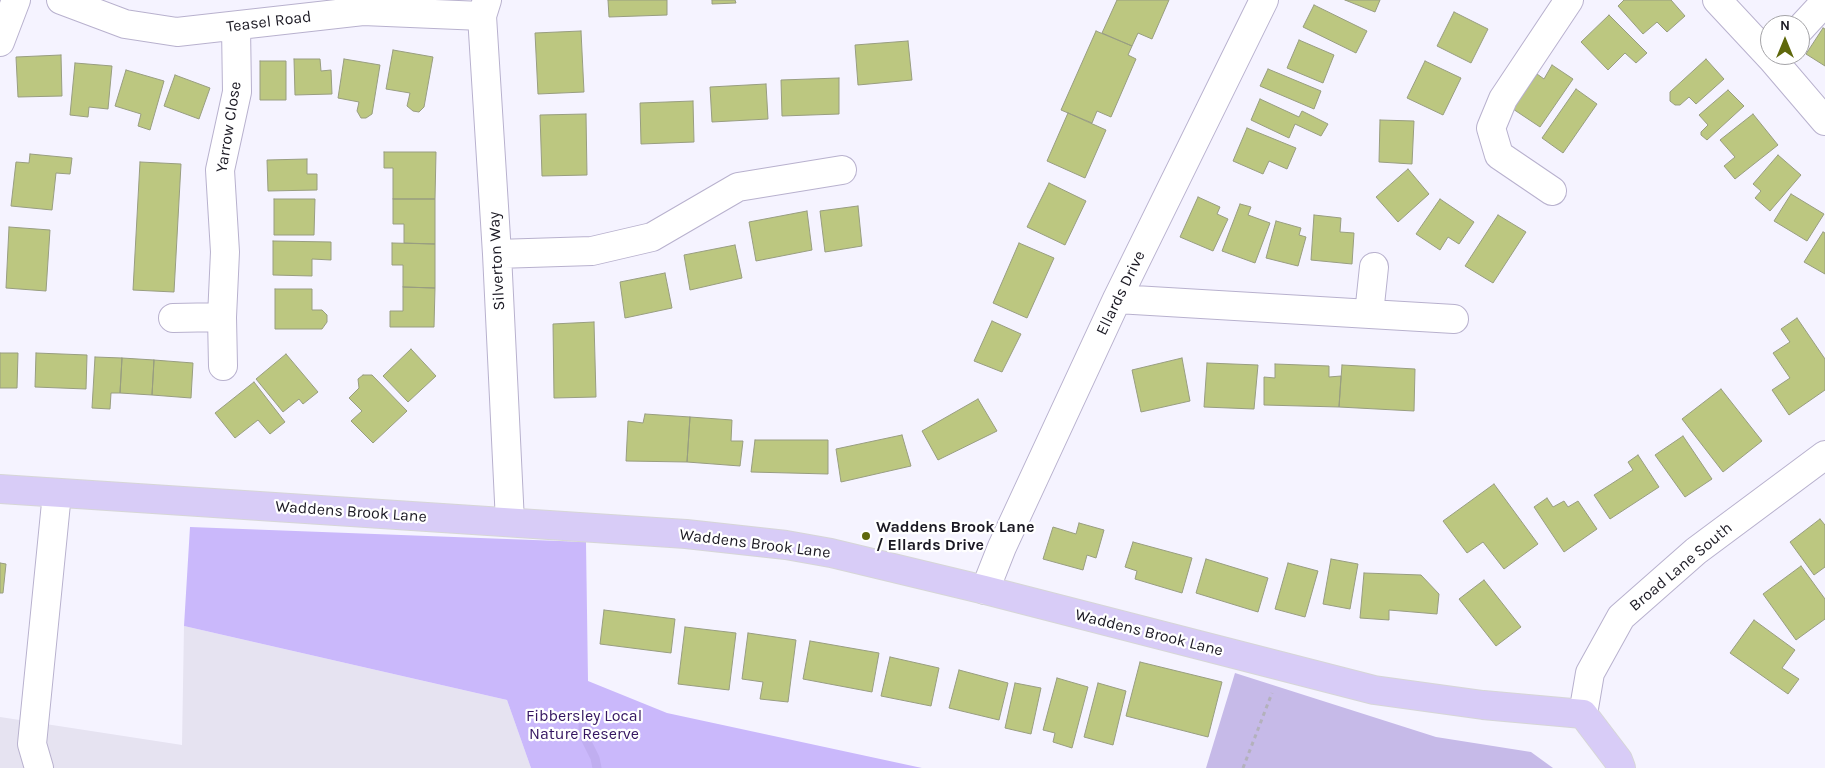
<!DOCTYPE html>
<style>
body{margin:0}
#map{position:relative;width:1825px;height:768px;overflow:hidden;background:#f5f3ff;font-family:Karla,sans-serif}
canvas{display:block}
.north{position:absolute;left:1760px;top:15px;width:50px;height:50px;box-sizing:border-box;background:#fff;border:1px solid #a4a3a7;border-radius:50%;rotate:0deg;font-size:14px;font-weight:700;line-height:20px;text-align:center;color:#1b1923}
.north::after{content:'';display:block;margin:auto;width:18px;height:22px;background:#5f680c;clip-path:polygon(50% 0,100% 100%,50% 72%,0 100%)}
</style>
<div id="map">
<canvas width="1825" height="768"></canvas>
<div class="north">N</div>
</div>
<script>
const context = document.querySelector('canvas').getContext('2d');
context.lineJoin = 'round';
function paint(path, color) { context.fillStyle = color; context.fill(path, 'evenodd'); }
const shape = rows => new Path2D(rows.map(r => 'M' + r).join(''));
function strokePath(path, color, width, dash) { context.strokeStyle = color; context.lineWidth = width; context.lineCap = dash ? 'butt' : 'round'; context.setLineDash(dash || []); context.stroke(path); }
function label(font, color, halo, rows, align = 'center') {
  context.font = font + ' Karla,sans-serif'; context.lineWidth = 4.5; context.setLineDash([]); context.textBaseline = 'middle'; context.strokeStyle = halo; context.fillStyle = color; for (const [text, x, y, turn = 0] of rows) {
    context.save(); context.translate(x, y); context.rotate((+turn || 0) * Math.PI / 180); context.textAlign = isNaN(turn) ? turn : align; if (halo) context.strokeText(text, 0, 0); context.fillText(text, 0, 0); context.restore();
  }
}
paint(shape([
 [184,626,507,700,531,768,0,768,0,717,182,745]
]), '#e6e3f1');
paint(shape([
 [1235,673,1436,737,1531,752,1553,768,1206,768]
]), '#c6bae8');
paint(shape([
 [190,527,586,542,588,681,667,713,922,768,531,768,507,700,184,626]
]), '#cab8fb');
strokePath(shape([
 [583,726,584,736,595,758,597,768]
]), '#c0aef0', 9);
const building = shape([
 [608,0,667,0,667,15,609,17,608,0],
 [712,0,735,0,736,3,712,4,712,0],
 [1117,0,1169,0,1152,39,1138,33,1132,46,1102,33,1117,0],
 [1345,0,1380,0,1375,12,1345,0],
 [1624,0,1671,0,1685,16,1667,32,1657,22,1643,34,1618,6,1624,0],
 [1314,5,1367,31,1356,53,1303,27,1314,5],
 [1454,12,1488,29,1471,63,1437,46,1454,12],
 [1609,15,1647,53,1636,63,1625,53,1608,70,1581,42,1609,15],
 [1823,28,1825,29,1825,66,1806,54,1823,28],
 [581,31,584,92,538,94,535,33,581,31],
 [1096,31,1132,46,1128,55,1136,59,1111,117,1097,111,1092,123,1061,110,1096,31],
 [1299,40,1334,55,1323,83,1287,68,1299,40],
 [908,41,912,80,858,85,855,45,908,41],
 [393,50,433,57,424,107,419,112,413,111,407,106,410,93,386,89,393,50],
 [61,55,62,96,18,97,16,57,61,55],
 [294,59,320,59,321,71,331,70,332,94,295,95,294,59],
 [344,59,380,65,372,114,366,118,361,118,357,111,359,102,338,98,344,59],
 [1706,59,1724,79,1696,104,1689,97,1680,105,1675,105,1670,101,1670,92,1706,59],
 [260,61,286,61,286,100,260,100,260,61],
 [1425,61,1461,78,1443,115,1407,98,1425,61],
 [75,63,112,66,108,109,89,107,88,117,70,115,75,63],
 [1552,65,1573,79,1540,127,1513,109,1537,74,1544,79,1552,65],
 [1268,69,1321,91,1314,109,1260,86,1268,69],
 [126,70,164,81,150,130,138,126,141,114,115,106,126,70],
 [175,75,210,88,199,119,164,106,175,75],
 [839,78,839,114,782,116,781,80,839,78],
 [766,84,768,119,712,122,710,87,766,84],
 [1576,89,1597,104,1563,153,1542,138,1576,89],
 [1728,90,1744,106,1707,140,1701,135,1701,132,1708,125,1699,115,1728,90],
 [1260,99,1299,117,1302,111,1328,124,1321,136,1295,124,1289,138,1251,120,1260,99],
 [693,101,694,142,641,144,640,103,693,101],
 [1068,113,1106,130,1085,178,1047,161,1068,113],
 [586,114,587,175,542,176,540,115,586,114],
 [1753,114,1778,145,1735,179,1724,166,1735,157,1720,140,1753,114],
 [1380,120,1414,121,1412,164,1379,162,1380,120],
 [1247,128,1296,148,1287,169,1269,161,1263,174,1233,161,1247,128],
 [384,152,436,152,435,199,393,199,393,168,384,168,384,152],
 [30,154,72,158,70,174,56,173,52,210,11,206,16,162,29,163,30,154],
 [1778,155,1801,175,1770,211,1755,198,1761,191,1753,184,1778,155],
 [307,159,307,174,317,174,317,190,268,191,267,160,307,159],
 [140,162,181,164,174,292,133,290,140,162],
 [1408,169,1429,194,1398,222,1376,197,1408,169],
 [1049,183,1086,201,1065,245,1027,227,1049,183],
 [1791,194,1824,214,1807,241,1774,221,1791,194],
 [1198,197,1220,207,1217,214,1228,219,1213,251,1180,237,1198,197],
 [274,199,315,199,314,235,274,235,274,199],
 [393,199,435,199,435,244,404,243,404,224,393,224,393,199],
 [1440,199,1474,222,1459,244,1448,237,1440,250,1416,234,1440,199],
 [1240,204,1251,207,1248,215,1270,223,1255,263,1222,251,1240,204],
 [858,206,862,246,825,252,820,211,858,206],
 [807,211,812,250,756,261,749,222,807,211],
 [1314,215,1341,218,1340,232,1354,233,1352,264,1311,260,1314,215],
 [1498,215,1526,232,1493,283,1465,266,1498,215],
 [1276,221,1301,228,1299,235,1306,237,1298,266,1266,258,1276,221],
 [9,227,50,230,46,291,6,288,9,227],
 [1823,232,1825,233,1825,274,1804,262,1823,232],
 [273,241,331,242,331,260,312,259,312,276,273,275,273,241],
 [392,243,435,244,435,288,403,287,403,265,392,265,392,243],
 [1019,243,1054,258,1027,318,993,303,1019,243],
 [735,245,742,278,690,290,684,255,735,245],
 [665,273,672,308,625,318,620,282,665,273],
 [403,287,435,288,434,327,390,327,390,311,403,311,403,287],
 [275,289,312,289,312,310,322,310,327,315,327,322,322,329,275,329,275,289],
 [1797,318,1825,359,1825,390,1789,415,1772,390,1790,378,1773,353,1790,342,1781,329,1797,318],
 [992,321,1021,334,1002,372,974,361,992,321],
 [594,322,596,397,554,398,553,324,594,322],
 [411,349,436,376,408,402,383,376,411,349],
 [0,353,18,353,17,388,0,388,0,353],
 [36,353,87,355,86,389,35,387,36,353],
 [286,354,318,392,303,404,299,399,283,412,256,379,286,354],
 [95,357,122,358,120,393,111,393,110,409,92,408,95,357],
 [122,358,154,360,152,395,120,393,122,358],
 [1182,358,1190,401,1141,412,1132,370,1182,358],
 [154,360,193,363,191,398,152,395,154,360],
 [1207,363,1258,365,1254,409,1204,407,1207,363],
 [1275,364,1329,366,1329,377,1341,376,1339,407,1264,405,1264,377,1275,378,1275,364],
 [1342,365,1415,369,1414,411,1339,407,1342,365],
 [363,375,372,375,407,411,373,443,351,421,362,411,349,398,359,388,358,379,363,375],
 [254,382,285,422,270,434,258,420,235,438,215,413,254,382],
 [1721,389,1762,441,1723,472,1682,419,1721,389],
 [978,399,997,431,938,460,922,431,978,399],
 [645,414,690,417,687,462,626,461,628,421,643,423,645,414],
 [690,417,732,420,731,441,743,441,740,466,687,462,690,417],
 [902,435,911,466,841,482,836,449,902,435],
 [1683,436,1712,479,1685,497,1655,455,1683,436],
 [755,440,828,440,828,474,751,472,755,440],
 [1638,455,1659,487,1610,519,1594,495,1633,470,1628,462,1638,455],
 [1494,484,1538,544,1504,569,1483,542,1467,553,1443,521,1494,484],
 [1547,498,1553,507,1564,501,1568,507,1578,501,1597,529,1564,552,1534,507,1547,498],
 [1820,519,1825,525,1825,567,1814,575,1790,542,1820,519],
 [1079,523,1104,530,1096,558,1087,555,1083,570,1043,559,1053,527,1076,534,1079,523],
 [1133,542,1192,558,1182,593,1135,579,1137,571,1125,567,1133,542],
 [1206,559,1268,578,1258,612,1196,593,1206,559],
 [1331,559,1358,564,1350,609,1323,604,1331,559],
 [0,563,6,564,3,593,0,593,0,563],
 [1288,563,1318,571,1305,617,1275,609,1288,563],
 [1801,566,1825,599,1825,619,1796,640,1763,594,1801,566],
 [1364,573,1421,575,1439,594,1437,614,1389,610,1389,620,1360,618,1364,573],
 [1484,580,1521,627,1496,646,1459,599,1484,580],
 [604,610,675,619,671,653,600,644,604,610],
 [1754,620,1795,650,1782,668,1799,679,1788,694,1730,653,1754,620],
 [685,627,736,633,729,690,678,684,685,627],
 [748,633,796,640,788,702,760,699,763,682,742,679,748,633],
 [810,641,879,653,872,692,803,679,810,641],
 [890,657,939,668,931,706,881,696,890,657],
 [1140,662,1222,682,1208,737,1126,716,1140,662],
 [959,670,1008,683,999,720,949,708,959,670],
 [1057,678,1088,687,1072,748,1053,742,1055,733,1043,730,1057,678],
 [1015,683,1041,688,1031,734,1005,728,1015,683],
 [1098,683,1126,691,1113,745,1084,737,1098,683]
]);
paint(building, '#bcc780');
strokePath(building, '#989d80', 1);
const minor = shape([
 [61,0,125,24,177,32,363,11,482,16],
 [487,0,482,16,497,254,510,522],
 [1717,0,1772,59,1825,121],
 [1800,29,1825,2],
 [0,42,16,0],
 [1552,191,1499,155,1491,128,1503,99,1569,0],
 [497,254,592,251,652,237,738,187,842,170],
 [1117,299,1454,319],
 [1369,314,1374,267],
 [173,318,222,317],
 [223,366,222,317,225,252,220,170,237,92,236,27],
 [985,590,1002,547,1117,299,1264,0],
 [1583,714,1590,673,1621,617,1696,551,1825,455],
 [39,768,32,744,57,493]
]);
const major = shape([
 [0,489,686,534,786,545,831,553,985,590,1374,690,1483,705,1583,714,1618,760,1621,768]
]);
strokePath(minor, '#b8b1ce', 30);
strokePath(major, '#d6d6d7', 30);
strokePath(shape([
 [1243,768,1272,693]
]), '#b3b1bc', 3, [4, 4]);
strokePath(minor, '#fff', 28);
strokePath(major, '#d8ccf7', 28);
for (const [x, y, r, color] of [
 [866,536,5,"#5f680c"]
]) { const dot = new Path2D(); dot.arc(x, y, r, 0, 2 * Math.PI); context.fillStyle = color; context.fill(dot); strokePath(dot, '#fff', 2); }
label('16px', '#1b1923', '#fff', [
 ["Teasel Road",269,22,-7],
 ["Yarrow Close",229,127,-81],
 ["Silverton Way",497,261,-93],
 ["Ellards Drive",1121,293,-64],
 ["Waddens Brook Lane",351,512,4],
 ["Waddens Brook Lane",755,544,7],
 ["Broad Lane South",1681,567,-40],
 ["Waddens Brook Lane",1149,633,14]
]);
label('bold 16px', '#1b1923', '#fff', [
 ["Waddens Brook Lane",876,527],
 ["/ Ellards Drive",876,545]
], 'left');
label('16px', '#351661', '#fff', [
 ["Fibbersley Local",584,716],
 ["Nature Reserve",584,734]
]);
</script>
